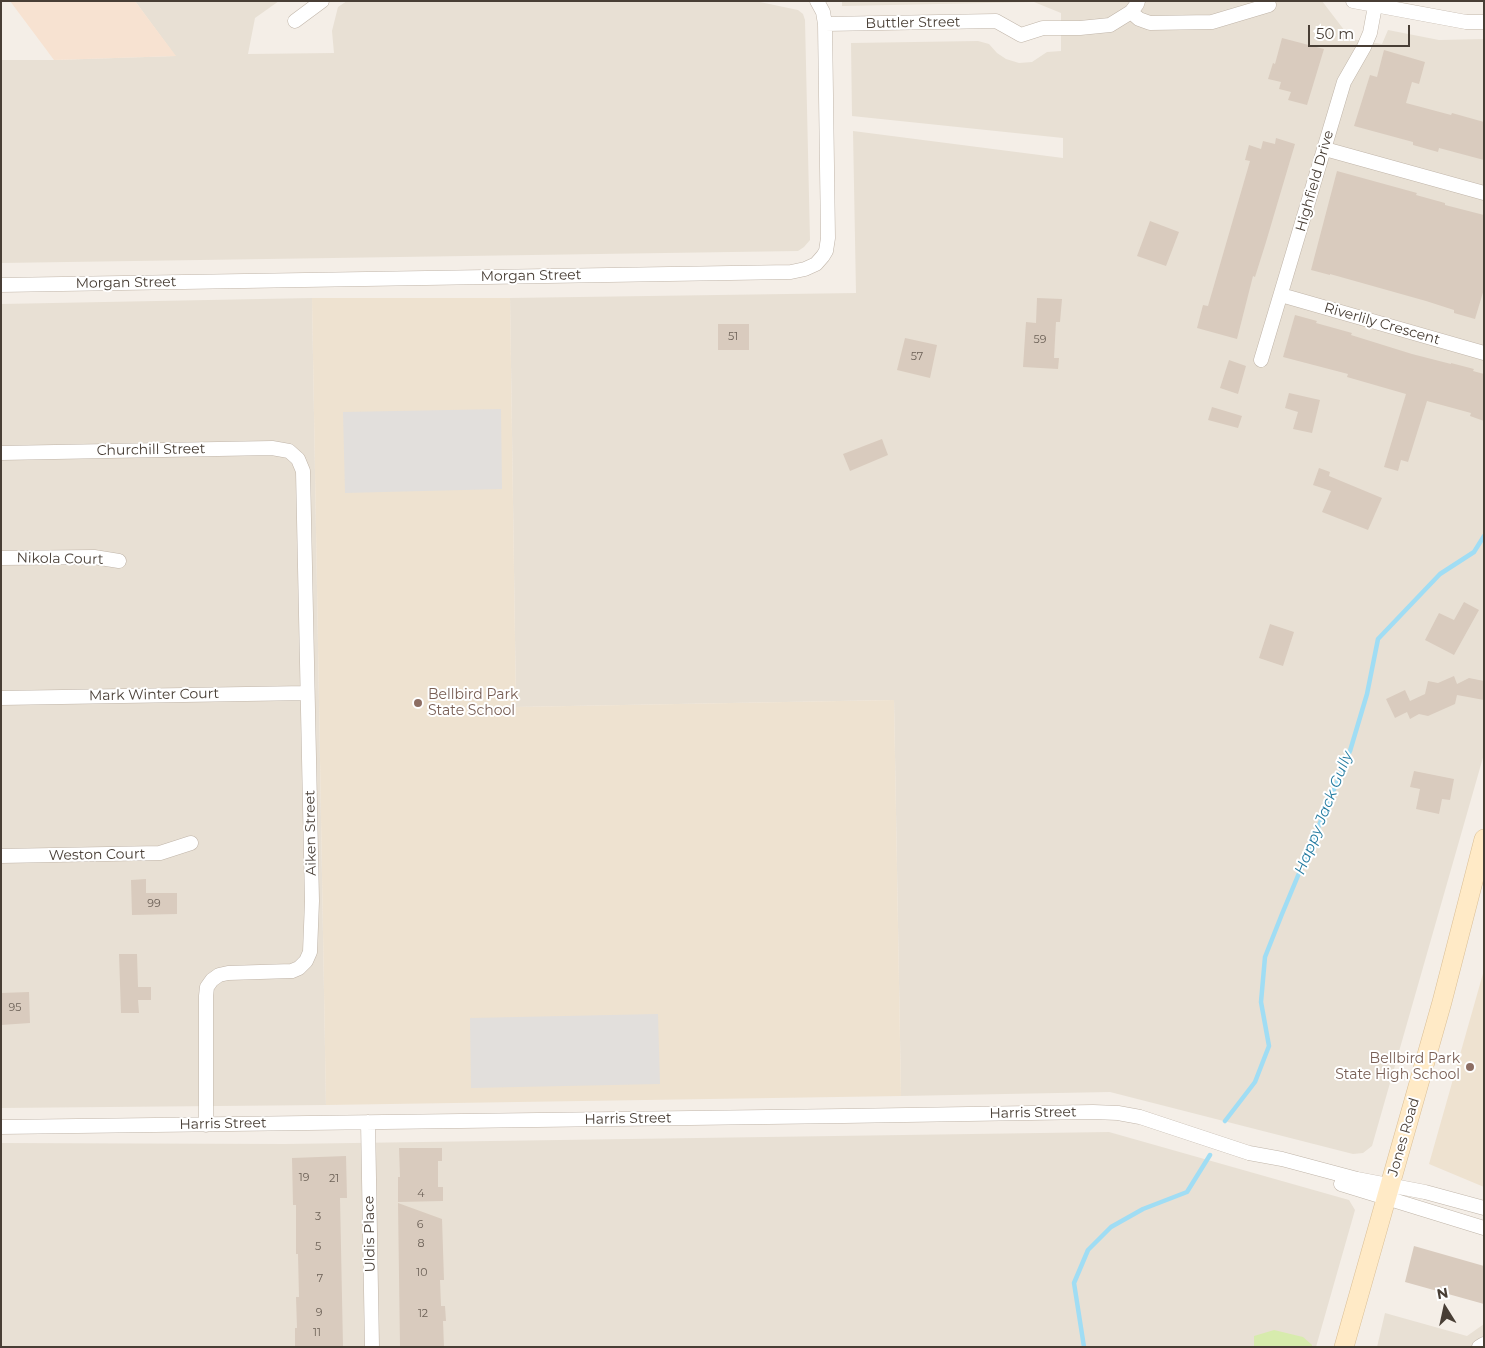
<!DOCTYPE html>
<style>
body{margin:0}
#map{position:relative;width:1485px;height:1348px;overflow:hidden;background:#f4eee7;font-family:Montserrat,sans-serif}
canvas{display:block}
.frame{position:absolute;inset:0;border:2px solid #483e35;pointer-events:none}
.north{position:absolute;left:1420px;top:1283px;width:50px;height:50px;-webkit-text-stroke:4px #fff;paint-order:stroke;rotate:350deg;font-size:14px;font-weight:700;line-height:20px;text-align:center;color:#483e35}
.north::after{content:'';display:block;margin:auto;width:18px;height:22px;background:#483e35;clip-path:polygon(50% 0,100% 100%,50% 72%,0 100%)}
.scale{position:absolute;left:1308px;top:25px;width:102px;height:22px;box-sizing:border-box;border:2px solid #483e35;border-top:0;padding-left:6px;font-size:15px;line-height:18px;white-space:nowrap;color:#483e35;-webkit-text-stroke:4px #fff;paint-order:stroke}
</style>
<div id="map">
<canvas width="1485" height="1348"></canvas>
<div class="frame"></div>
<div class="north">N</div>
<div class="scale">50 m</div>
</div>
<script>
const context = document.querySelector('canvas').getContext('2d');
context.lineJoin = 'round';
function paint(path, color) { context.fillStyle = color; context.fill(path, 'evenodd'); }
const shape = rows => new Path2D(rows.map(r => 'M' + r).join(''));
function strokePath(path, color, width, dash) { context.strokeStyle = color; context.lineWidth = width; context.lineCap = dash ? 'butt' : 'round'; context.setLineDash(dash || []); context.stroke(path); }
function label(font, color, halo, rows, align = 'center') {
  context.font = font + ' Montserrat,sans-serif'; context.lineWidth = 4; context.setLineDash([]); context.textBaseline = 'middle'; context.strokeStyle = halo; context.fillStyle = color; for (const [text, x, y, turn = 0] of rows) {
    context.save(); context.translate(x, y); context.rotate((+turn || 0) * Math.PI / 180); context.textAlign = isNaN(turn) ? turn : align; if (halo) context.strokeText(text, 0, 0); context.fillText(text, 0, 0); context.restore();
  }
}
paint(shape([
 [135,1,279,1,255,18,248,54,334,53,332,31,338,7,347,1,755,1,798,10,803,14,805,20,810,240,804,247,798,251,1,263,1,60,54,60,175,56],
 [842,1,1322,1,1351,39,1382,44,1388,30,1439,40,1484,39,1484,754,1372,1146,1363,1153,1353,1154,1110,1092,901,1096,894,700,516,707,510,298,856,293,853,131,1063,158,1063,138,852,116,851,43,978,41,989,44,997,53,1006,59,1019,63,1032,62,1047,52,1061,51,1061,13,1034,2,842,6],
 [312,298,326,1105,1,1108,1,304],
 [1109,1132,1349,1200,1355,1210,1316,1347,1,1347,1,1143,285,1144],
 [1385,1313,1467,1336,1484,1324,1484,1347,1377,1347]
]), '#e8e0d4');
paint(shape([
 [10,1,135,1,176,56,54,60]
]), '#f7e2d1');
paint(shape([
 [312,298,510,298,516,707,894,700,901,1096,326,1105],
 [1484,970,1484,1187,1429,1164]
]), '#eee2d0');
paint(shape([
 [1274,1330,1303,1337,1312,1345,1312,1347,1254,1347,1254,1336]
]), '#d7ebad');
paint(shape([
 [501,409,502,489,345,493,343,412],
 [658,1014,660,1084,471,1088,470,1018]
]), '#e2dfdc');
strokePath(shape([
 [1225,1121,1255,1082,1269,1046,1261,1002,1265,957,1282,914,1350,751,1367,694,1378,639,1440,574,1474,552,1484,536],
 [1084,1347,1074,1283,1088,1250,1111,1227,1143,1209,1187,1192,1210,1155]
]), '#a0ddf4', 4.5);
paint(shape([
 [1282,38,1324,49,1307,105,1288,100,1291,92,1279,89,1281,82,1268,79,1273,63,1275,64],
 [1384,50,1425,62,1419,84,1412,82,1406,103,1451,115,1452,113,1484,122,1484,160,1439,148,1438,152,1413,145,1413,142,1354,126,1370,75,1377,77],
 [1276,138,1295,144,1266,242,1255,277,1253,276,1237,339,1197,328,1203,305,1208,306,1250,161,1245,160,1249,145,1261,149,1263,141,1275,144],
 [1337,171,1417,193,1416,195,1445,203,1445,205,1484,215,1484,289,1475,319,1454,313,1454,310,1426,301,1330,274,1330,275,1311,270],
 [1150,221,1179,232,1166,266,1137,256],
 [1037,298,1062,299,1060,322,1056,322,1054,358,1059,358,1058,369,1023,367,1026,322,1036,323],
 [1295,315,1317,321,1316,323,1352,333,1351,335,1412,354,1451,364,1451,363,1474,369,1473,371,1484,374,1484,421,1470,416,1471,413,1427,401,1408,462,1401,460,1398,471,1384,467,1406,394,1347,377,1348,374,1283,357],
 [718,324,749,324,749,350,718,350],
 [905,338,937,345,930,378,897,370],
 [1229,360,1246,366,1238,394,1220,388],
 [1289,393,1320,400,1312,433,1293,429,1298,412,1285,408],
 [1212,407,1242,416,1238,428,1208,420],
 [882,439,888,455,850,471,843,454],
 [1319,468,1330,472,1329,476,1382,498,1368,530,1322,512,1331,491,1313,485],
 [1464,602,1479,610,1454,655,1425,640,1439,613,1454,620],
 [1270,624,1294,632,1283,666,1259,658],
 [1454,676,1457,684,1469,678,1484,681,1484,700,1457,695,1455,704,1428,716,1419,714,1410,719,1407,712,1395,718,1386,699,1405,690,1410,701,1425,694,1428,681,1438,683],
 [1414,771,1454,779,1450,800,1442,799,1439,814,1416,809,1420,789,1410,787],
 [146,879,146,893,177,893,177,914,132,915,131,880],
 [119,954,137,954,138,987,151,987,151,1000,138,1000,139,1013,121,1013],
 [29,992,30,1023,1,1025,1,993],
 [399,1148,442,1148,442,1161,438,1161,438,1187,443,1187,443,1201,398,1202,398,1177,400,1177],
 [346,1156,347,1198,340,1198,343,1347,295,1347,295,1328,297,1328,296,1297,299,1297,298,1254,296,1254,296,1205,293,1205,292,1158],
 [398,1203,442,1219,444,1280,440,1280,441,1306,445,1306,446,1321,443,1321,444,1347,400,1347],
 [1414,1246,1484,1266,1484,1304,1405,1282]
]), '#d9cbbe');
const street = shape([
 [817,1,823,12,825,24,996,21,1021,35,1043,28,1080,28,1110,25,1131,12,1137,4,1138,1],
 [1353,1,1466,22,1484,22],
 [1131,12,1139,19,1150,23,1212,22,1269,5],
 [295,21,322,1],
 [1325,149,1484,193],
 [1,285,791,272,805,269,816,264,823,256,826,251,828,238,825,24],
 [1281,295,1484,353],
 [1261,360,1344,82,1364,47,1370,33,1375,6],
 [1,453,272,448,289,451,298,459,303,471,312,901,310,952,306,961,299,968,292,971,228,973,219,975,212,980,207,987,206,996,206,1125],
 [1,558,94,557,119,561],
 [1,698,307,693],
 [1,856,160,853,191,843],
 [368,1122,372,1347],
 [1,1127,844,1116,1093,1112,1118,1113,1140,1117,1249,1153,1282,1159,1357,1179,1425,1192,1484,1208],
 [1341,1184,1484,1228],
 [1479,1347,1484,1344]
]);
const secondary = shape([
 [1344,1347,1442,1002,1484,839]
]);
strokePath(street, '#c0b5a9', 15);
strokePath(secondary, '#dabf96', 20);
strokePath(street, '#fff', 14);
strokePath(secondary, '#ffeac6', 19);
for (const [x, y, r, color] of [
 [418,703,5,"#8d6e63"],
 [1470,1067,5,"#8d6e63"]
]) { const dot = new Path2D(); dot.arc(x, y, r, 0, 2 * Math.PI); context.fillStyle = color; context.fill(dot); strokePath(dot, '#fff', 2); }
label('11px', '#6c6157', null, [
 ["51",733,337],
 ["59",1040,340],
 ["57",917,357],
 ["99",154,904],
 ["95",15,1008],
 ["19",304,1178],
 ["21",334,1179],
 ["4",421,1194],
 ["3",318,1217],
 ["6",420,1225],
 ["8",421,1244],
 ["5",318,1247],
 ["10",422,1273],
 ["7",320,1279],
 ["9",319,1313],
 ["12",423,1314],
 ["11",317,1333]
]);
label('14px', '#483e35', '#fff', [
 ["Buttler Street",913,23,-1],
 ["Highfield Drive",1315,181,-74],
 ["Morgan Street",531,276,-1],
 ["Morgan Street",126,283,-1],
 ["Riverlily Crescent",1382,324,16],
 ["Churchill Street",151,450,-1],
 ["Nikola Court",60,559,1],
 ["Mark Winter Court",154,695,-1],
 ["Aiken Street",311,833,-91],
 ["Weston Court",97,855,-1],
 ["Harris Street",1033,1113,-1],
 ["Harris Street",628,1119,-1],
 ["Harris Street",223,1124,-1],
 ["Jones Road",1404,1137,-74],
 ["Uldis Place",370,1234,-91]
]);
label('14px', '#785e54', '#fff', [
 ["Bellbird Park",428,695],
 ["State School",428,711],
 ["Bellbird Park",1460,1059,"right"],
 ["State High School",1460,1075,"right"]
], 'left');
label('italic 15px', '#257ca1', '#fff', [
 ["Happy Jack Gully",1324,813,-68]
]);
</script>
